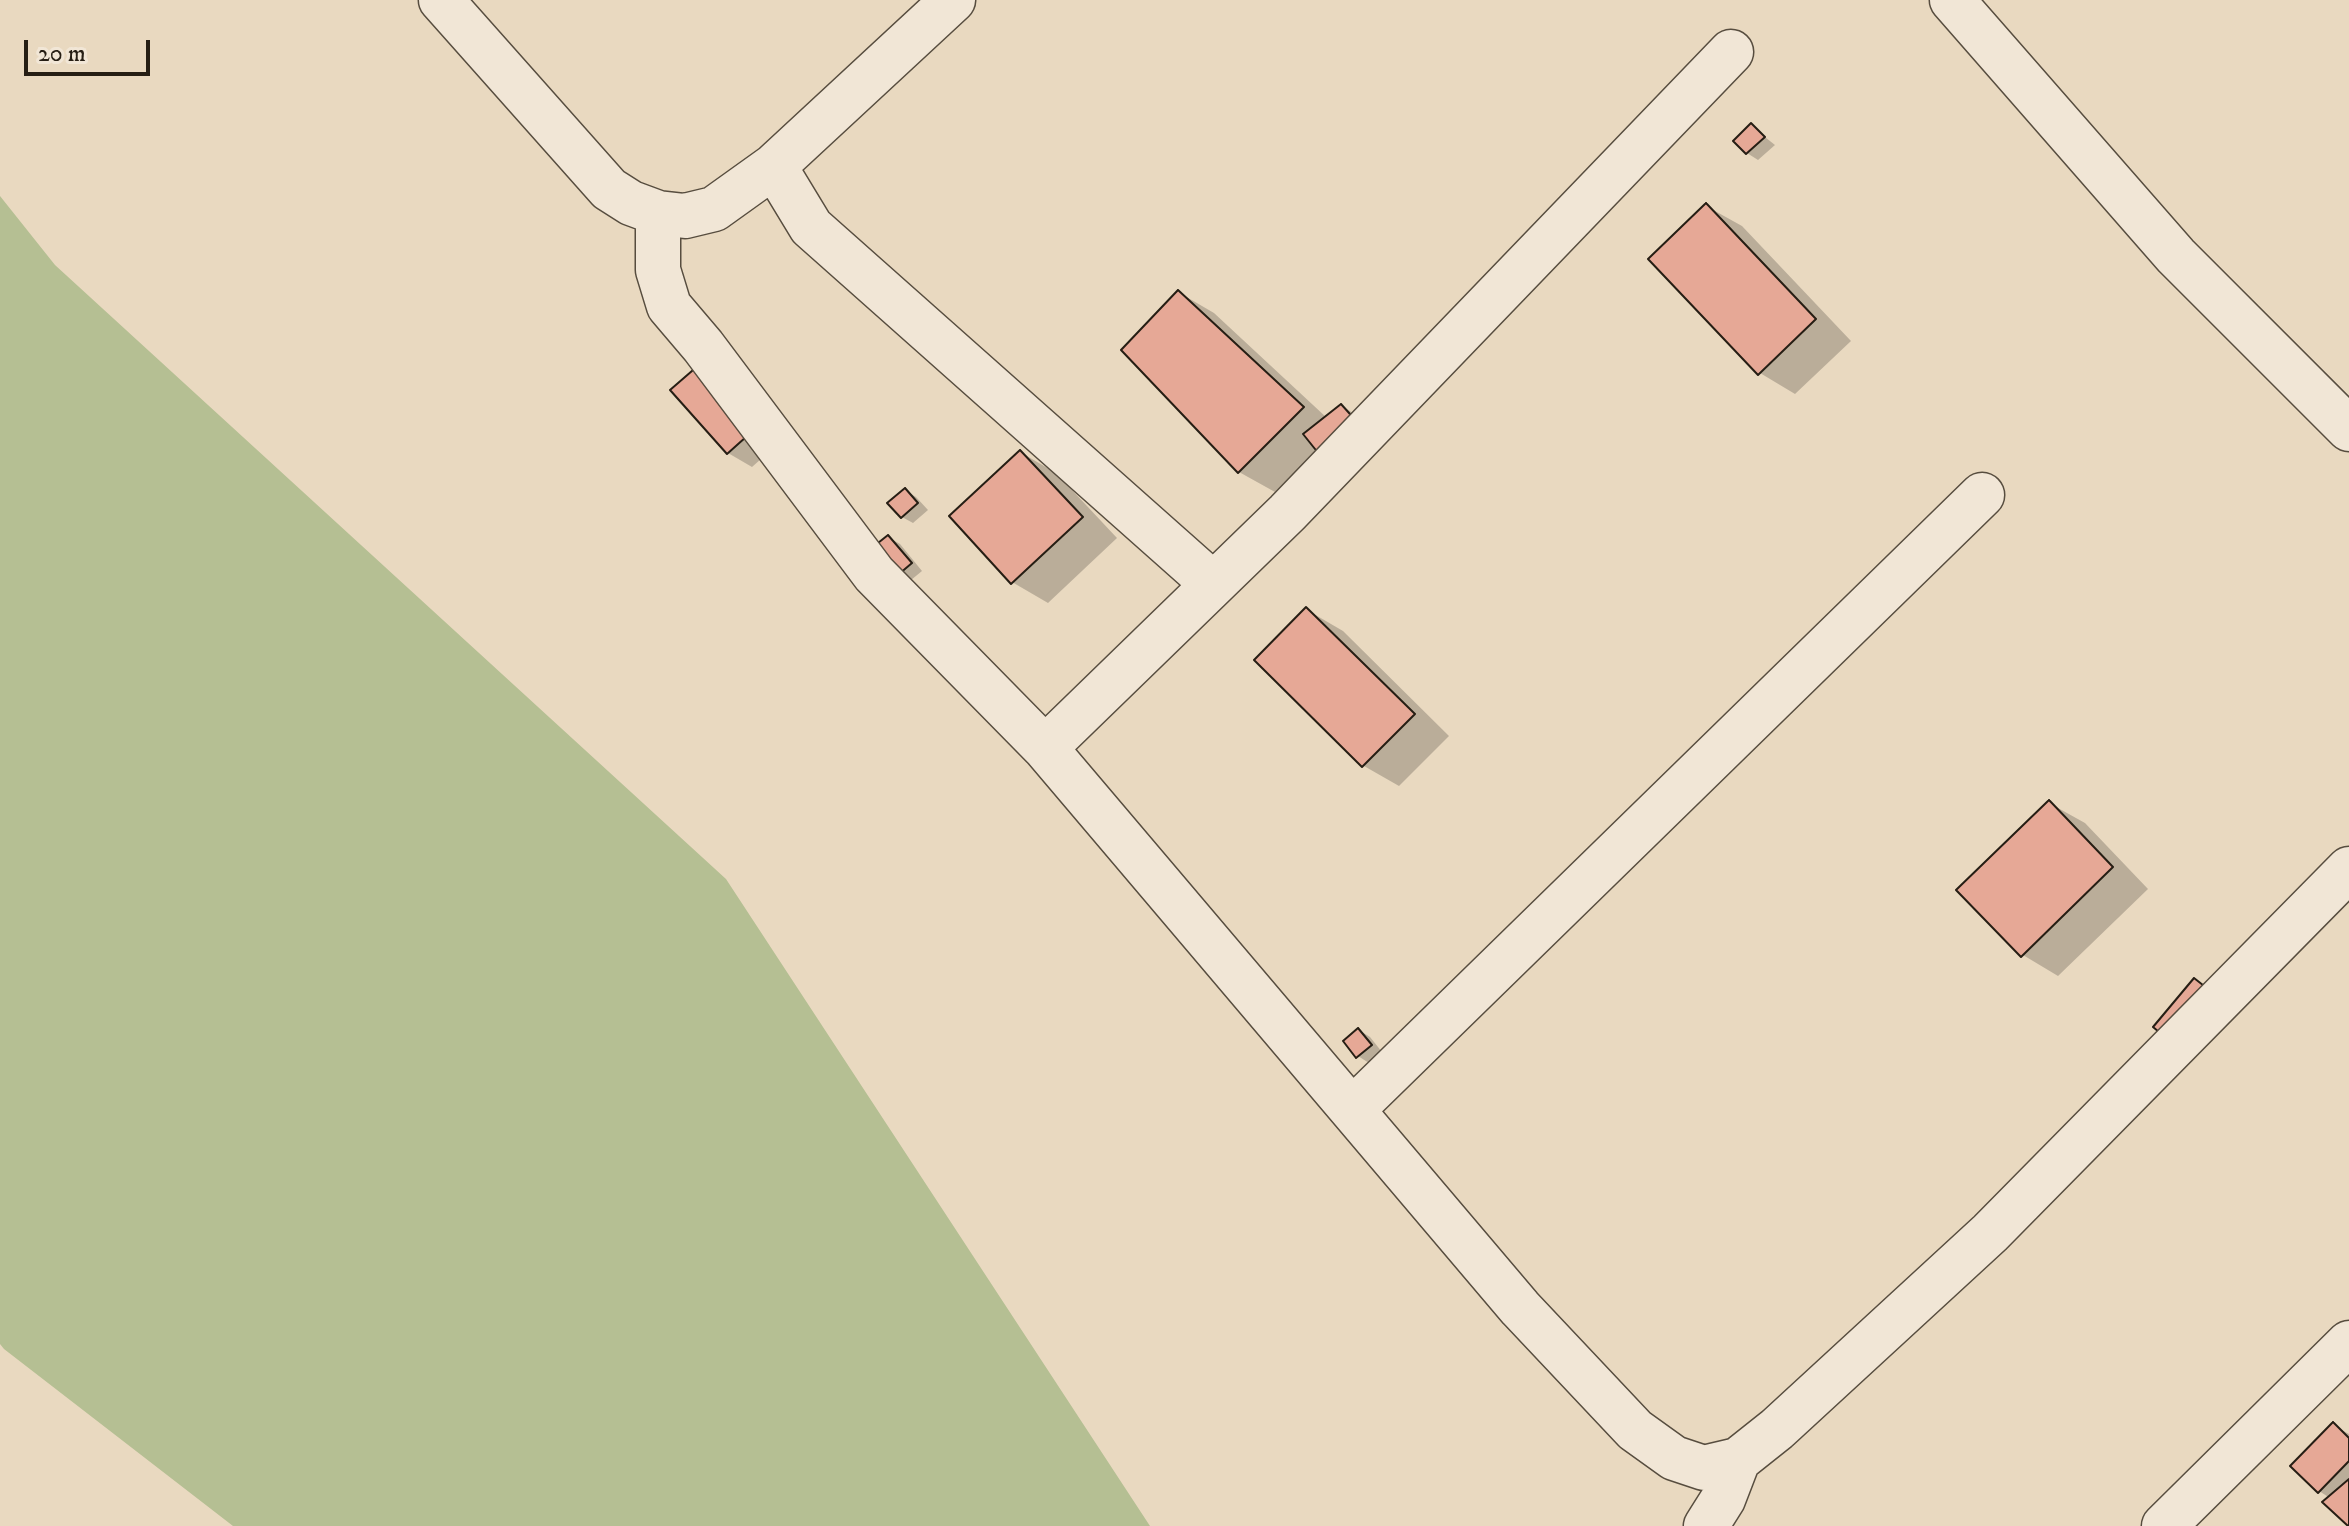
<!DOCTYPE html>
<style>
body{margin:0}
#map{position:relative;width:2349px;height:1526px;overflow:hidden;background:#e9d9c0;font-family:"IM FELL DW Pica",serif}
canvas{display:block}
.scale{position:absolute;left:24px;top:40px;width:126px;height:36px;box-sizing:border-box;border:4px solid #261e14;border-top:0;padding-left:10px;font-size:24px;line-height:28px;white-space:nowrap;color:#261e14;-webkit-text-stroke:6px #f1e6d6;paint-order:stroke}
</style>
<div id="map">
<canvas width="2349" height="1526"></canvas>
<div class="scale">20 m</div>
</div>
<script>
const context = document.querySelector('canvas').getContext('2d');
context.lineJoin = 'round';
function paint(path, color) { context.fillStyle = color; context.fill(path, 'evenodd'); }
const shape = rows => new Path2D(rows.map(r => 'M' + r).join(''));
function strokePath(path, color, width, dash) { context.strokeStyle = color; context.lineWidth = width; context.lineCap = dash ? 'butt' : 'round'; context.setLineDash(dash || []); context.stroke(path); }
paint(shape([
 [0,196,55,265,726,879,1150,1526,233,1526,4,1349,0,1344]
]), '#b5bf93');
paint(shape([
 [1751,126,1775,145,1758,160,1747,153],
 [1706,206,1742,226,1851,341,1795,394,1760,373,1650,259],
 [1178,292,1214,313,1327,418,1342,406,1353,413,1368,431,1318,450,1275,492,1239,472],
 [700,367,779,443,752,467,728,453],
 [1020,452,1056,473,1117,538,1048,603,1012,582],
 [905,490,916,497,928,510,913,523,902,517],
 [888,537,900,544,922,571,905,585],
 [1307,610,1343,631,1449,736,1399,786,1364,766,1257,660],
 [2049,803,2085,823,2148,889,2058,976,2023,955],
 [1359,1030,1370,1037,1382,1052,1369,1063,1358,1056],
 [2333,1425,2349,1434,2349,1524,2330,1498,2319,1491]
]), '#0003');
const building = shape([
 [1751,123,1765,137,1746,154,1733,141,1751,123],
 [1706,203,1816,319,1758,375,1648,259,1706,203],
 [1178,290,1304,407,1238,473,1121,350,1178,290],
 [700,364,756,428,727,454,670,390,700,364],
 [1341,404,1358,423,1319,454,1303,434,1341,404],
 [1020,450,1083,517,1011,584,949,516,1020,450],
 [905,488,918,503,901,518,887,503,905,488],
 [888,535,912,563,892,580,868,551,888,535],
 [1306,607,1415,714,1362,767,1254,660,1306,607],
 [2049,800,2113,867,2021,957,1956,890,2049,800],
 [2194,978,2213,993,2172,1043,2153,1027,2194,978],
 [1358,1028,1372,1045,1356,1058,1343,1041,1358,1028],
 [2333,1422,2349,1438,2349,1461,2318,1493,2290,1466,2333,1422],
 [2349,1479,2349,1526,2348,1526,2322,1502,2349,1479]
]);
paint(building, '#e6a896');
strokePath(building, '#261e14', 2);
const minor = shape([
 [441,0,609,189,631,203,658,213,685,216,714,209,774,166,953,0],
 [1952,0,2176,256,2349,429],
 [774,166,811,227,1213,584],
 [658,213,658,270,669,306,703,346,874,574,1045,748,1520,1308,1635,1430,1674,1458,1704,1468,1738,1460,1777,1429,1990,1233,2349,869],
 [1045,748,1287,513,1731,52],
 [1352,1110,1982,495],
 [1706,1526,1723,1499,1738,1460],
 [2164,1526,2349,1343]
]);
strokePath(minor, '#574d3f', 47);
strokePath(minor, '#f1e6d6', 44);
</script>
